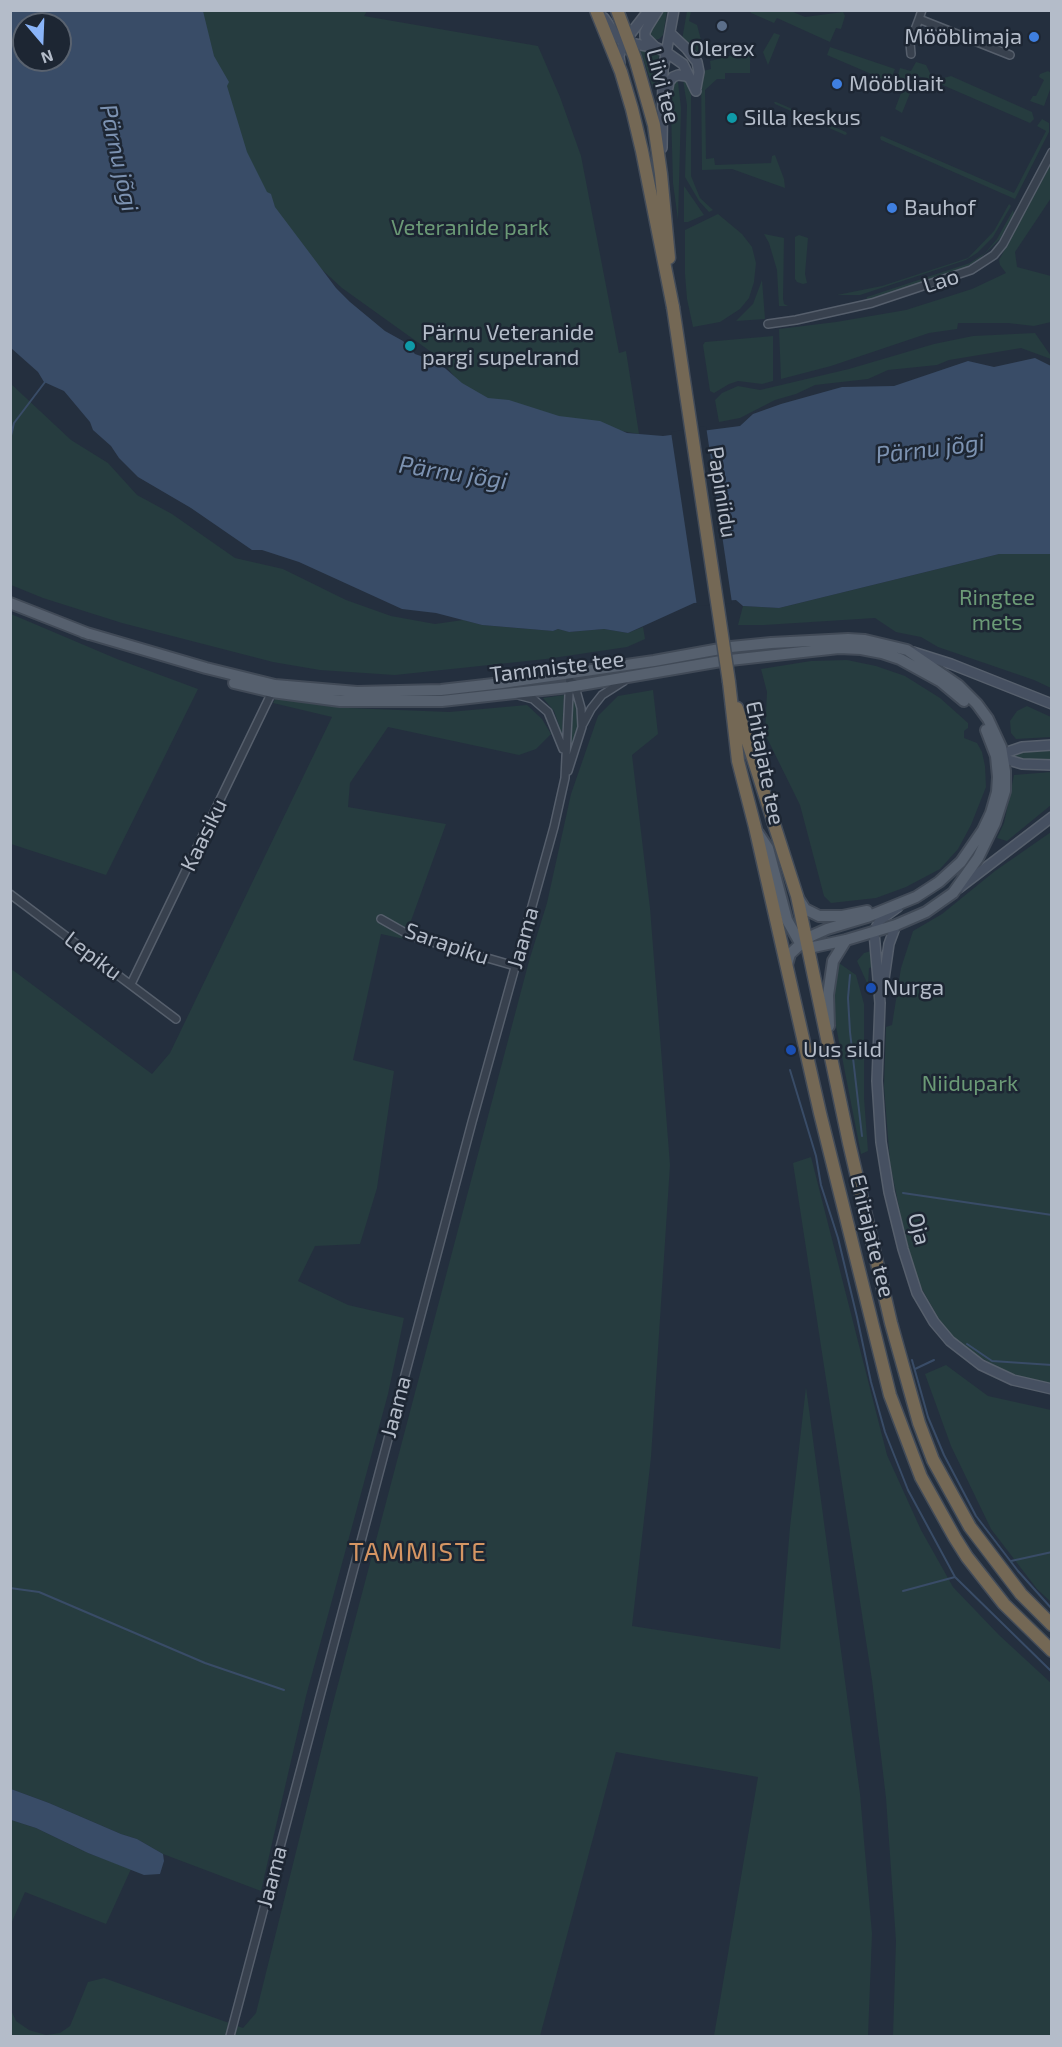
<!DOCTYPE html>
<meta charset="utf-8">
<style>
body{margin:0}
#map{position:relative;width:1062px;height:2047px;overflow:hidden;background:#242f3e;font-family:"Exo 2",sans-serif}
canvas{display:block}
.frame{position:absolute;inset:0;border:12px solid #b4bcc9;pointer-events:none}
.north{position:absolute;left:12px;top:12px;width:60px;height:60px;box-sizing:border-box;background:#1d2633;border:2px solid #59626f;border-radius:50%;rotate:161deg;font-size:16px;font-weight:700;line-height:24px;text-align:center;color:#b4bcc9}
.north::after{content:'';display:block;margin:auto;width:21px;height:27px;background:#8ab4f8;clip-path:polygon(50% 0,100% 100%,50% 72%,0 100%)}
</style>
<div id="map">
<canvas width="1062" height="2047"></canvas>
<div class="frame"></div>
<div class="north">N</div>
</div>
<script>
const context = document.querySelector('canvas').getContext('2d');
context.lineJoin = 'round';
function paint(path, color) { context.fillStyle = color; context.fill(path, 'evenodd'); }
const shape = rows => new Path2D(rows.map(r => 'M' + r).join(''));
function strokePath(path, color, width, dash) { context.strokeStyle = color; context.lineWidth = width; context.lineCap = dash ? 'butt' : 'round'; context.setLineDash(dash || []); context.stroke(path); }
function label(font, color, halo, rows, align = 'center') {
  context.font = font + ' "Exo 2",sans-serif'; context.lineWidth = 5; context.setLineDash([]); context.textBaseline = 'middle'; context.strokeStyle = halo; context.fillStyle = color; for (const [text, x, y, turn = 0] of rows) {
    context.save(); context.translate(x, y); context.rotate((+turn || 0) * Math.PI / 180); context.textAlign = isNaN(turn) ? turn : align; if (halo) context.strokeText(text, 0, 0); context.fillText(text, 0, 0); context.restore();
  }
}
paint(shape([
 [200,11,367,11,364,16,538,46,560,97,581,156,619,353,626,351,639,434,587,425,469,396,441,359,342,288,290,240,251,176,214,70],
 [664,11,667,11,663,35,659,39,653,40,649,32],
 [687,11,691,11,689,21,697,25,705,55,698,55,682,40],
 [750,11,791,11,805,17,843,12,845,16,841,29,836,28,830,42,777,18,774,23,751,13],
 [774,33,780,35,768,65,763,52],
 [830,47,895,69,890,82,827,55],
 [640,50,659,55,655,87,653,88],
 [745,52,748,54,750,58,750,73,725,73,725,79,717,79,705,90,706,159,714,158,715,165,771,163,772,156,775,155,784,179,785,188,732,169,702,170,701,69,703,71,711,69,710,61],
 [916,62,926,65,932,77,931,80,917,76,902,113,895,109,903,88,895,84,900,68,911,71],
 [1048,71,1051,73,1051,87,1044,106,1030,101,1033,96,1036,96,1044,80,1039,77,1040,74],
 [951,76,1032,112,1034,119,1030,123,938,83,940,79],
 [683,80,689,84,691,94,691,176,700,198,713,210,709,212,699,201,685,177,687,105],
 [675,82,678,82,681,108,678,220,673,183,671,111,671,92],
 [776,102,846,132,847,134,845,135,775,104,774,102],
 [1042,119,1049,123,1049,132,1015,199,881,140,880,137,882,136,1014,193,1046,131,1037,126],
 [1051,164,1051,198,1015,252,1017,267,1051,276,1051,322,1034,326,1008,323,958,323,957,329,929,333,831,366,781,379,779,329,836,322,906,310,972,289,1006,273,1000,265,999,260],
 [684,186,704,215,688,222,684,222],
 [1009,204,1011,206,993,237,977,253,966,260,860,295,837,295,882,286,968,258,994,231],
 [1013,210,1014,214,1000,239,979,259,965,268,944,275,866,300,867,297,970,263,985,253,997,239],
 [718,214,742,234,752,247,756,263,754,282,749,298,740,309,720,322,693,327,687,299,685,274,685,230],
 [764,234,784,238,783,299,784,304,788,306,779,306,777,270,769,243],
 [799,235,808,238,805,274,807,283,803,284,797,282,795,279,795,237],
 [762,280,765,319,736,321,753,304],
 [1035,333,1051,356,1051,359,1021,348,949,360,937,365,888,370,868,379,815,385,796,394,775,400,740,418,719,422,715,400,722,393,738,386,760,390,849,369,934,344,973,336],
 [773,336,773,381,762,384,738,381,729,384,714,393,710,391,703,345,705,342],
 [10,383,71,440,108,463,137,495,172,514,235,558,283,569,346,600,391,616,435,624,463,620,482,625,553,631,558,629,569,632,604,629,628,633,643,627,645,639,627,647,546,659,395,675,320,670,273,662,122,623,43,598,11,585],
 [999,554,1051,554,1051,688,1034,680,938,647,921,637,896,632,875,618,764,625,738,625,743,606,779,608],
 [11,614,117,659,198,689,106,875,11,844],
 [847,660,876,666,905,676,940,698,968,723,968,728,964,731,964,738,977,743,982,752,985,766,986,787,971,825,958,849,940,869,906,887,876,898,831,903,824,896,800,805,765,734,767,692,761,669,811,661],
 [653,690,658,734,632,755,650,908,670,1165,651,1457,632,1626,780,1649,790,1527,806,1387,860,1794,872,1934,868,2036,714,2036,758,1777,616,1752,540,2036,11,2036,10,2008,16,2021,29,2030,46,2035,60,2033,70,2026,88,1982,104,1978,243,2028,256,2013,332,1707,529,961,547,903,571,794,598,716,618,696],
 [572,694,575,698,578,721,577,733,571,751,569,747],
 [564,695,562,734,554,711,543,698],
 [276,697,349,708,449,712,527,705,542,719,551,734,536,749,519,755,388,727,350,783,348,807,446,824,408,929,409,940,381,934,353,1060,394,1071,377,1188,360,1244,315,1246,298,1281,348,1305,404,1318,388,1394,306,1696,261,1891,163,1854,137,1839,121,1834,49,1803,11,1789,10,968,152,1074,170,1053,332,717,273,703],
 [1027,706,1051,717,1051,737,1016,739,1011,733,1010,721,1017,711],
 [1027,749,1051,749,1051,761,1029,762,1013,756,1013,755],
 [1051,772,1051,805,1007,841,997,838,1004,823,1014,775],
 [1051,832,1051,1383,1035,1382,1009,1373,967,1350,943,1326,918,1282,904,1232,890,1163,884,1086,886,1027,892,1025,901,968,913,931,942,914,995,871],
 [871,951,873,967,869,968,868,985,857,961,864,953],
 [839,963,856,975,864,1004,864,1098,868,1151,861,1154,833,1011,834,992],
 [811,1157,887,1455,921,1530,953,1587,999,1635,1051,1683,1051,2036,893,2036,896,1941,886,1798,872,1680,793,1163],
 [946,1365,988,1396,1051,1410,1051,1602,1037,1589,991,1529,951,1446,925,1374],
 [11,1820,36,1828,88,1853,131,1869,106,1924,25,1892,11,1924]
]), '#263c3f');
paint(shape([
 [11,11,203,11,214,56,229,82,227,86,247,152,267,192,271,194,275,207,336,288,350,302,385,331,403,341,415,354,438,362,462,383,488,398,509,400,559,416,600,421,627,433,663,436,740,426,753,414,781,404,842,387,894,386,968,361,994,367,1035,358,1051,366,1051,554,999,554,779,608,743,606,736,600,694,603,628,633,604,629,569,632,558,629,553,631,482,625,436,613,402,609,299,562,262,550,252,550,191,508,138,477,119,458,111,446,93,430,90,422,64,391,44,382,38,372,11,348],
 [24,24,60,24,60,60,24,60],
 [11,1789,49,1803,121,1834,137,1839,163,1854,164,1861,160,1874,144,1875,88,1853,36,1828,11,1820]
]), '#394c67');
paint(shape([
 [706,426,732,603,697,606,671,432]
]), '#242f3e');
strokePath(shape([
 [10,440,14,423,45,382],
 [850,975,848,998,850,1032,862,1136],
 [790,1070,816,1156,821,1185,838,1238,857,1317,871,1382,885,1432,908,1490,955,1577,1052,1672],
 [903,1193,1052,1215],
 [967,1344,992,1361,1052,1365],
 [912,1360,928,1417,944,1455,976,1516,1018,1571,1052,1609],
 [915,1369,934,1360],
 [1011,1561,1052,1552],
 [10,1588,39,1592,205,1663,284,1690],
 [903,1591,955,1577]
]), '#394c67', 2);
const street = shape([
 [922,10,919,19,1010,55],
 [911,54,910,43,919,19],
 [768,324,796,320,872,303,971,270,994,255,1003,244,1052,152],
 [518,695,533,699,548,712,563,749],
 [583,724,591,709,602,695,624,681],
 [568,771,582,727,581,708,574,683],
 [10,894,176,1019],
 [381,919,411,936,515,966],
 [131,984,273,690],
 [230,2036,472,1122,554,827,565,778,570,673]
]);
const secondary = shape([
 [658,10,648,26,645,32,645,37,655,47,666,52,683,64,696,91],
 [604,18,618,38,624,42,652,47],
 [670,33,687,49,697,62,699,72,696,88],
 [620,64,619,56,624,42,649,10],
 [665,102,669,82,673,77,678,75,686,76,691,79],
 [662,148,663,70,674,10],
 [913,652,951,664,1052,704],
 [996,756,1022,747,1052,745],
 [998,757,1022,764,1052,765],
 [959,888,1052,817],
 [898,907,880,920,874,932,880,1003,877,1081,881,1142,889,1192,903,1249,917,1293,934,1322,950,1341,981,1365,1013,1380,1052,1389],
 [883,986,889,944,896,925]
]);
const primary = shape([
 [10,603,89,634],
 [83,632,206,668,275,685,357,692,441,690,502,683,654,661,731,647,771,643,848,639,865,640,907,650,958,685,977,704,988,719,1001,747,1005,771,1005,791,995,823,978,858,953,893,926,912,896,925,846,940,809,948,800,943,787,920,768,848,758,833],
 [234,683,272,692,340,701,442,701,569,687,721,661,839,648,861,649,882,653,900,659,940,681,964,701],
 [798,898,805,909,819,916,842,916,867,911],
 [787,965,790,954,807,938,827,929,867,917,916,897,939,882,961,862,983,830,991,813,997,792,998,777,996,756,986,730],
 [829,1026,828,995,833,961,846,940]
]);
const highway = shape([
 [596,10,621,72,632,109,642,151,673,307],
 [617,10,635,58,654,125,661,174,669,258],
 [729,682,738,761,755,827,820,1113,890,1395,921,1477,955,1538,967,1557,1004,1604,1052,1651],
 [737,708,797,896,849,1143,891,1323,919,1423,933,1460,970,1527,1021,1594,1052,1625]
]);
strokePath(street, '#565f6c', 10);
strokePath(secondary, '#565f6c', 12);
strokePath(primary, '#414a57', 14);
strokePath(highway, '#434c59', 15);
strokePath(street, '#38414e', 7);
strokePath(secondary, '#465061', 9);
strokePath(primary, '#56606e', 10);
strokePath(highway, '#746855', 12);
const highwayBridge = shape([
 [673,307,729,682]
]);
strokePath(highwayBridge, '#434c59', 15, []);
strokePath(highwayBridge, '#746855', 12);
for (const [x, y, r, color] of [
 [722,26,6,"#5c6f8a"],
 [1034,37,6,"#3f7fe0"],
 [837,84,6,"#3f7fe0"],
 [732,118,6,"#0f9aa8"],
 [892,208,6,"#3f7fe0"],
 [410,346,6,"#0f9aa8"],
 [871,988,6,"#1a4fb4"],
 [791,1050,6,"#1a4fb4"]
]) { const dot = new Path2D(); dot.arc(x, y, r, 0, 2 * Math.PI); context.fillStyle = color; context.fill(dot); strokePath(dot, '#1d2633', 2); }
label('22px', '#b4bcc9', '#1d2633', [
 ["Mööblimaja",1022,37,"right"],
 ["Olerex",722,49,"center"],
 ["Mööbliait",849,84],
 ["Silla keskus",744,118],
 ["Bauhof",904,208],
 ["Pärnu Veteranide",422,333],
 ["pargi supelrand",422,358],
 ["Nurga",883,988],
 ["Uus sild",803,1050]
], 'left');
label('22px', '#b4bcc9', '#1d2633', [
 ["Liivi tee",663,86,75],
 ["Lao",941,281,-18],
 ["Papiniidu",722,492,81],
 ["Tammiste tee",557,667,-7],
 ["Ehitajate tee",765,763,79],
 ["Kaasiku",204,835,-64],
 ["Jaama",523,938,-74],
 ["Sarapiku",447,944,19],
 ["Lepiku",93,956,37],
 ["Oja",919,1229,75],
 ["Ehitajate tee",872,1236,76],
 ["Jaama",396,1407,-75],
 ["Jaama",272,1877,-75]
]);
label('22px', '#6b9a76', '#1d2633', [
 ["Veteranide park",470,228],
 ["Ringtee",997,598],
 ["mets",997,623],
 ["Niidupark",970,1084]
]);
label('italic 24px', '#7c92b1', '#1d2633', [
 ["Pärnu jõgi",119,158,78],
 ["Pärnu jõgi",930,449,-7],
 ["Pärnu jõgi",453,473,9]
]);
context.letterSpacing = '1.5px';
label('26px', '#d59563', '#1d2633', [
 ["TAMMISTE",418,1552]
]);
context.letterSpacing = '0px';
</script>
